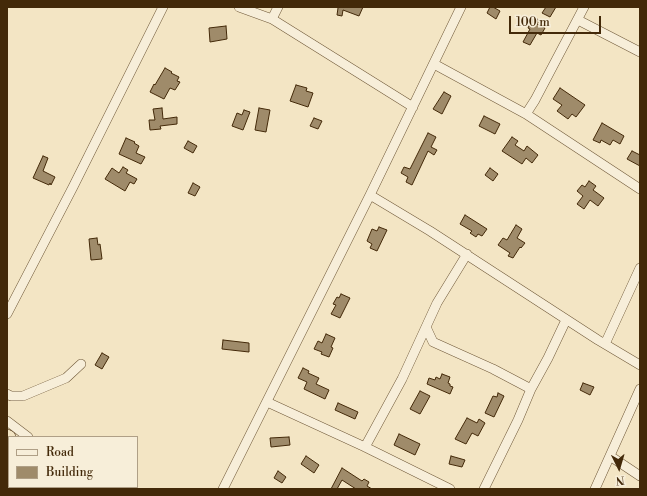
<!DOCTYPE html>
<style>
body{margin:0}
#map{position:relative;width:647px;height:496px;overflow:hidden;background:#f3e5c4;font-family:"Libre Bodoni",serif}
canvas{display:block}
.frame{position:absolute;inset:0;border:8px solid #432909;pointer-events:none}
.legend{position:absolute;left:8px;top:436px;width:130px;height:52px;box-sizing:border-box;background:#f7eed9;border:1px solid #af9f86;margin:0;padding:5px 7px;list-style:none;font-size:12px;color:#432909}
.legend li{display:flex;align-items:center;gap:8px;height:20px}
.legend b{width:20px;border:1px solid #af9f86}
.north{position:absolute;left:599px;top:448px;width:40px;height:40px;-webkit-text-stroke:3px #f7eed9;paint-order:stroke;rotate:175deg;font-size:11px;font-weight:700;line-height:16px;text-align:center;color:#432909}
.north::after{content:'';display:block;margin:auto;width:14px;height:18px;background:#432909;clip-path:polygon(50% 0,100% 100%,50% 72%,0 100%)}
.scale{position:absolute;left:509px;top:16px;width:92px;height:18px;box-sizing:border-box;border:2px solid #432909;border-top:0;padding-left:5px;font-size:12px;line-height:14px;white-space:nowrap;color:#432909;-webkit-text-stroke:3px #f7eed9;paint-order:stroke}
</style>
<div id="map">
<canvas width="647" height="496"></canvas>
<div class="frame"></div>
<ul class="legend">
<li><b style="height:5px;background:#f7eed9"></b>Road</li>
<li><b style="height:11px;background:#9f8b6a"></b>Building</li>
</ul>
<div class="north">N</div>
<div class="scale">100 m</div>
</div>
<script>
const context = document.querySelector('canvas').getContext('2d');
context.lineJoin = 'round';
function paint(path, color) { context.fillStyle = color; context.fill(path, 'evenodd'); }
const shape = rows => new Path2D(rows.map(r => 'M' + r).join(''));
function strokePath(path, color, width, dash) { context.strokeStyle = color; context.lineWidth = width; context.lineCap = dash ? 'butt' : 'round'; context.setLineDash(dash || []); context.stroke(path); }
const building = shape([
 [337,7,363,7,359,16,343,10,342,16,337,15,338,8,337,7],
 [490,7,493,7,500,11,496,19,487,13,490,7],
 [546,7,556,7,550,17,542,13,546,7],
 [533,17,539,20,537,24,545,28,541,35,537,33,530,45,523,42,530,29,528,28,533,17],
 [226,26,227,39,210,42,209,28,226,26],
 [165,68,172,72,171,73,179,77,177,81,180,82,175,90,170,88,164,99,150,92,154,84,155,85,165,68],
 [296,85,307,88,306,91,313,93,308,107,290,101,296,85],
 [560,88,585,105,576,117,572,114,568,119,557,111,562,105,553,99,560,88],
 [444,92,451,96,442,114,433,109,444,92],
 [162,108,163,119,177,117,177,124,160,126,161,129,150,130,149,120,155,120,153,109,162,108],
 [259,108,270,110,266,132,255,130,259,108],
 [244,110,250,112,243,130,232,126,237,113,242,115,244,110],
 [484,116,500,124,495,134,479,126,484,116],
 [314,118,322,121,318,129,310,126,314,118],
 [602,123,624,136,620,144,613,140,610,145,601,140,600,143,593,140,602,123],
 [428,133,436,137,431,147,437,150,434,155,428,151,412,185,406,182,408,177,401,173,404,167,410,169,428,133],
 [512,137,518,141,515,145,524,151,527,146,538,155,532,163,526,158,522,164,502,151,512,137],
 [126,138,135,142,134,143,139,146,136,153,145,157,141,164,119,154,126,138],
 [188,141,197,146,193,153,184,148,188,141],
 [632,151,640,155,640,166,627,159,632,151],
 [43,156,48,158,43,171,55,177,51,185,50,183,49,185,33,178,43,156],
 [123,167,128,170,126,173,137,179,134,184,130,182,125,191,105,179,112,168,119,173,123,167],
 [490,168,498,174,493,181,485,175,490,168],
 [589,181,596,186,593,190,604,198,598,206,590,200,584,209,577,204,583,196,577,191,582,185,585,187,589,181],
 [193,183,200,187,195,196,188,193,193,183],
 [465,215,487,229,482,236,478,234,476,237,470,233,472,231,460,224,465,215],
 [516,225,522,229,517,238,525,243,521,248,520,247,513,258,508,256,510,253,498,245,503,238,507,240,516,225],
 [379,227,387,230,377,251,370,248,372,244,367,241,372,229,377,231,379,227],
 [97,238,98,245,100,244,102,259,91,260,89,239,97,238],
 [341,294,350,298,340,318,331,314,336,305,333,304,337,297,339,298,341,294],
 [326,334,335,338,331,347,333,348,329,357,321,354,322,352,314,349,318,341,322,343,326,334],
 [223,340,249,343,249,352,222,349,223,340],
 [102,353,109,357,102,369,95,365,102,353],
 [303,368,309,371,308,373,319,378,316,384,329,390,325,399,304,389,307,382,298,378,303,368],
 [442,374,450,377,448,383,450,384,450,386,453,387,450,394,427,384,429,378,435,380,436,377,440,379,442,374],
 [583,383,594,387,590,395,580,390,583,383],
 [420,391,430,396,420,414,410,409,420,391],
 [498,393,504,396,494,417,485,413,493,396,497,397,498,393],
 [338,403,358,412,355,419,335,410,338,403],
 [467,418,477,423,479,419,485,423,478,436,472,433,466,444,455,439,467,418],
 [399,434,420,444,415,455,394,445,399,434],
 [289,437,290,445,271,447,270,438,289,437],
 [306,456,319,465,314,473,301,464,306,456],
 [451,456,465,460,462,467,449,464,451,456],
 [342,468,362,481,364,479,369,482,367,486,372,489,356,489,342,480,337,489,331,489,342,468],
 [278,471,286,477,282,483,274,478,278,471]
]);
paint(building, '#9f8b6a');
strokePath(building, '#432909', 1);
const minor = shape([
 [239,7,272,19,413,107],
 [272,19,278,7],
 [578,20,640,52],
 [434,64,526,114,640,189],
 [526,114,535,100,584,7],
 [370,195,430,231,598,340,640,365],
 [7,314,73,187,163,7],
 [426,327,433,342,493,369,531,389],
 [605,344,640,268],
 [7,394,11,396,23,396,66,378,81,364],
 [267,402,365,447,450,489],
 [7,421,28,437],
 [365,447,402,379,437,303,467,254],
 [610,456,640,476],
 [93,487,96,489],
 [58,489,60,487],
 [223,489,370,195,461,7],
 [484,489,518,420,531,389,548,358,566,320],
 [595,489,640,389]
]);
const highway = shape([
 [7,436,9,437],
 [77,487,80,489]
]);
strokePath(minor, '#6f5838', 10);
strokePath(highway, '#432909', 14);
strokePath(minor, '#f7eed9', 9);
strokePath(highway, '#f3e5c4', 13);
</script>
